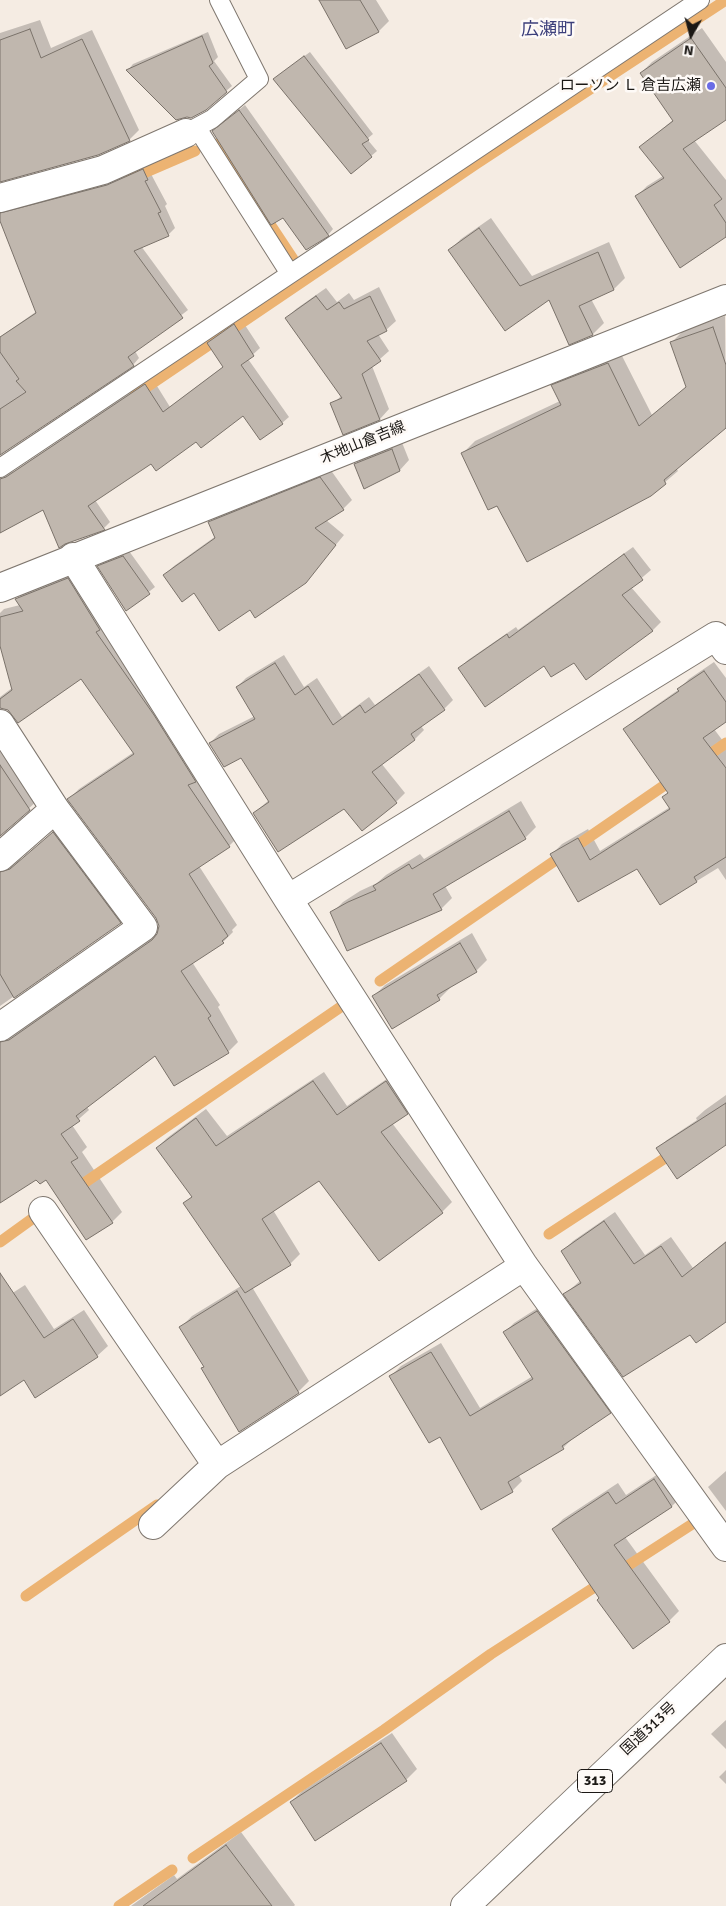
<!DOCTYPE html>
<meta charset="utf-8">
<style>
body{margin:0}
#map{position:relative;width:726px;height:1906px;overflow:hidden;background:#f5ece3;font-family:Signika,sans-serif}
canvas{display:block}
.north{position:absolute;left:666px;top:10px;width:50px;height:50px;-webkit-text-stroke:4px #fefaf7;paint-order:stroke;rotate:188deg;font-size:14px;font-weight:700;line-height:20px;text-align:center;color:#1b1815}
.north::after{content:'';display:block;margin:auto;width:18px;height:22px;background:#1b1815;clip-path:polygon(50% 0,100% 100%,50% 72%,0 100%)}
</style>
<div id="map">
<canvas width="726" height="1906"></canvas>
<div class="north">N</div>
</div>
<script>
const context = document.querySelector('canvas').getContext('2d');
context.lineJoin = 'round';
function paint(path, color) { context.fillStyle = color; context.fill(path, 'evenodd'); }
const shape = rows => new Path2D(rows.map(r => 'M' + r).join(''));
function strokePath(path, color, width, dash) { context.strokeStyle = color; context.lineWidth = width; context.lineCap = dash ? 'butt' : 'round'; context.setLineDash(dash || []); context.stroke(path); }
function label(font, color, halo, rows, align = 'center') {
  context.font = font + ' Signika,"Noto Sans JP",sans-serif'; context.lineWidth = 5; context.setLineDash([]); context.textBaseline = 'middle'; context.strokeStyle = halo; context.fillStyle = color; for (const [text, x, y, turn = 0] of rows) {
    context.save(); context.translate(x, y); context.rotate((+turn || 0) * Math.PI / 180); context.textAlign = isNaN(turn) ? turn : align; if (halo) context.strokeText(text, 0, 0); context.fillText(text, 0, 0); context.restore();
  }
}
paint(shape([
 [321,0,376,0,389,21,379,31,346,47],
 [40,20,51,48,92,30,139,130,129,140,0,181,0,33],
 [702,28,726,62,726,118,694,140,726,180,726,236,637,196,647,186,663,176,641,147,674,119,641,73,652,62],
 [208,32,218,57,214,61,232,86,226,91,128,70,133,64],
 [310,52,373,134,367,139,377,151,351,173,280,74],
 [245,105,333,229,328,235,283,216,219,126],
 [150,164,154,172,151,174,167,204,165,206,175,228,168,235,141,246,188,310,135,351,139,358,133,365,0,454,0,337,37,311,0,218,0,212,5,207],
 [491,218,532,276,609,242,625,278,614,289,591,299,604,323,593,334,570,343,549,299,505,329,450,250,461,239],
 [379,287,396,321,386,330,378,334,389,351,372,366,389,409,380,419,343,433,335,402,342,395,287,318,296,309,326,288,337,302,349,293,354,300],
 [725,316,726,427,676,468,678,471,650,495,498,505,463,453,475,441,560,401,553,386,565,374,620,352,652,415,687,386,672,342,684,330],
 [241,319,260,348,248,359,289,417,282,423,244,415,151,462,95,500,110,522,104,528,44,509,0,531,0,469,8,473,14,471,152,378,170,407,224,366,208,343,215,336],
 [401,440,409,460,400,470,365,487,356,464,365,455],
 [330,469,352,500,343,509,326,520,344,535,305,582,250,608,195,592,165,575,174,566,216,536,211,522,220,512],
 [633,547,651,570,631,587,661,622,653,630,586,678,574,661,460,668,468,660,516,627,518,630],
 [129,551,155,587,126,610,99,566,104,561],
 [78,568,239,836,229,846,199,866,237,925,232,930,233,932,223,942,192,962,220,1005,218,1007,238,1042,228,1052,156,1054,87,1107,89,1110,72,1125,87,1147,82,1152,122,1212,112,1222,46,1178,37,1178,0,1201,0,1028,13,1033,20,1030,159,933,160,925,157,917,69,799,79,789,134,752,82,678,7,709,0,707,0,697,12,688,0,641,0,613,4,609,20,605,17,599,27,589],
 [284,655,304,687,317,678,342,717,369,697,375,705,429,666,453,700,444,709,421,726,424,730,415,739,381,763,405,793,396,802,344,808,254,813,269,800,242,756,210,743,219,734,255,716,237,687,246,678],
 [714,662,726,678,726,720,714,729,726,745,726,880,718,868,661,903,638,867,552,854,562,844,588,829,600,851,670,807,663,797,669,792,625,729,635,720,678,690,689,679],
 [0,739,39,799,0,835],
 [521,801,536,827,525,838,445,886,452,898,441,909,332,913,343,902,360,891,377,883,386,875,420,854,424,859],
 [63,823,130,912,120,922,0,1006,0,858,5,862,15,862,22,859],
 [472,933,487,960,476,971,449,986,450,988,439,999,393,1027,374,996,385,985],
 [324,1072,347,1106,397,1072,417,1103,407,1113,392,1123,452,1202,442,1212,319,1180,273,1210,300,1254,290,1264,252,1287,309,1381,298,1392,205,1366,181,1327,192,1316,241,1286,185,1203,192,1196,157,1148,167,1138,206,1109,227,1136],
 [726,1095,726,1145,658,1148,667,1140,697,1120,696,1118,705,1110],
 [615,1212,645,1255,671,1237,693,1268,726,1241,726,1321,691,1333,565,1294,581,1280,563,1251,573,1241],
 [25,1285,54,1329,84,1310,108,1346,97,1356,36,1396,24,1378,0,1394,0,1301],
 [547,1302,619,1403,610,1412,573,1438,563,1448,518,1474,522,1481,512,1491,441,1435,391,1376,401,1366,441,1343,480,1408,533,1376,505,1332,514,1323],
 [664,1470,681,1497,671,1507,625,1537,679,1611,669,1621,633,1647,553,1529,563,1519,618,1483,626,1495],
 [726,1471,726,1511,708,1487],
 [726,1720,726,1749,711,1734],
 [392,1733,417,1769,406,1780,291,1802,302,1791],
 [726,1770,726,1784,719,1777],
 [241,1832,295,1905,294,1906,131,1906,174,1875,177,1879]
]), '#0003');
strokePath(shape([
 [217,144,293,259],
 [130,179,195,151],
 [135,395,476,164,726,0],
 [703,759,726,743],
 [380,981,675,778],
 [74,1190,345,1004],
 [549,1234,676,1151],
 [0,1242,43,1211],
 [26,1596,157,1505],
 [193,1858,384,1730,491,1654,697,1521],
 [119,1906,172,1870]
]), '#ecb372', 11);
const building = shape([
 [319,0,360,0,379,32,346,49,319,0],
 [30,29,41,58,82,39,130,141,98,155,0,182,0,40,30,29],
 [202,36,213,63,209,66,227,92,206,110,191,118,187,117,176,120,126,70,202,36],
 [691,38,726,88,726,120,683,149,722,199,714,205,726,223,726,237,680,268,635,196,664,178,639,147,673,121,640,73,691,38],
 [304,56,369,140,362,144,372,157,351,174,273,79,304,56],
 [239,110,329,236,306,250,283,218,271,225,212,131,239,110],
 [143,169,148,180,145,181,161,212,158,213,169,236,134,251,183,318,128,357,134,366,0,455,0,409,26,392,16,381,19,379,0,352,0,337,36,313,0,221,0,213,107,185,143,169],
 [479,228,520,286,598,252,614,290,579,306,593,335,569,345,549,300,505,331,448,250,479,228],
 [316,296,327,310,339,302,344,309,370,296,387,331,367,341,381,361,362,374,380,420,343,435,330,403,342,398,285,318,316,296],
 [234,324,254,356,241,365,283,424,260,440,243,416,201,448,196,442,156,471,151,464,88,506,105,530,65,544,59,548,43,510,0,533,0,479,6,477,145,384,163,412,223,367,207,343,234,324],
 [713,327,726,365,726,428,664,480,666,484,651,496,527,562,497,506,488,510,461,453,561,405,551,385,608,363,639,426,686,387,670,342,713,327],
 [392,449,400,471,364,489,354,464,392,449],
 [320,477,344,510,315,528,336,545,306,583,255,618,250,610,219,631,194,593,182,602,163,575,215,538,208,522,320,477],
 [624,554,643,580,622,595,653,631,586,680,574,663,551,677,544,666,485,707,458,668,507,634,509,638,624,554],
 [123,556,150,594,126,611,97,566,123,556],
 [68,578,100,630,96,632,154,715,196,782,188,785,230,847,189,874,228,936,222,941,224,943,181,971,211,1016,208,1018,229,1053,174,1086,155,1056,76,1116,80,1121,61,1134,78,1158,71,1162,113,1223,86,1240,46,1180,40,1184,36,1180,0,1203,0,1042,9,1040,152,940,157,934,159,926,156,918,67,799,134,754,81,679,18,723,8,710,0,708,0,699,12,690,0,646,0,617,23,611,15,599,68,578],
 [275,663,295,695,308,686,333,725,360,705,365,713,419,674,445,710,411,734,415,740,372,772,397,803,362,831,344,809,278,852,253,813,269,802,241,758,224,767,209,743,255,719,236,687,275,663],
 [704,671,726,702,726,722,703,738,726,768,726,857,694,877,697,882,660,905,637,869,578,902,550,854,578,838,590,860,670,809,662,797,668,793,623,729,679,691,677,689,704,671],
 [0,765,30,810,0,836,0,765],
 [509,811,526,839,433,894,442,910,347,951,330,912,348,902,376,890,373,886,409,864,412,869,509,811],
 [53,832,121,923,14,998,0,974,0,872,10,869,53,832],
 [460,943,477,972,437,995,440,1000,392,1029,372,996,460,943],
 [313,1081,337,1115,386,1081,408,1114,381,1132,443,1213,379,1261,319,1181,262,1219,291,1265,245,1293,183,1203,192,1197,156,1148,196,1118,216,1146,313,1081],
 [726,1103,726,1145,677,1179,656,1148,726,1103],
 [604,1221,634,1264,661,1246,682,1277,726,1242,726,1322,696,1343,690,1335,623,1377,563,1294,581,1283,561,1251,604,1221],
 [0,1273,44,1338,73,1319,98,1357,35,1398,24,1380,0,1396,0,1273],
 [237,1291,299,1393,239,1432,201,1368,204,1367,179,1327,237,1291],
 [537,1311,611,1413,562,1446,564,1449,508,1482,513,1492,481,1510,440,1437,429,1443,389,1376,431,1352,470,1416,533,1379,503,1332,537,1311],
 [654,1479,672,1507,614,1545,670,1622,633,1649,597,1600,599,1598,552,1529,608,1492,616,1504,654,1479],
 [381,1743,407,1781,315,1841,290,1802,381,1743],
 [226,1845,272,1906,143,1906,226,1845]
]);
paint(building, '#c0b7ae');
strokePath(building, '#7a726a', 1);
const service = shape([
 [197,128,290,274],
 [186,133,212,119,259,79,219,0],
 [0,468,700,0]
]);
const minor = shape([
 [0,198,103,170,186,133],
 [73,557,288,899,524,1266,726,1547],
 [0,724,55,809,143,927,0,1027],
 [0,857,55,809],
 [288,899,716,636,726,650],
 [43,1211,217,1465],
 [153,1525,217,1465,524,1266]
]);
const secondary = shape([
 [0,588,726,299]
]);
const trunk = shape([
 [465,1906,726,1658]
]);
strokePath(service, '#7f776f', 20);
strokePath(minor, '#7f776f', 30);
strokePath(secondary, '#7f776f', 30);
strokePath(trunk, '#7f776f', 30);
strokePath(service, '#fff', 18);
strokePath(minor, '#fff', 28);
strokePath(secondary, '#fff', 28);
strokePath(trunk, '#fff', 28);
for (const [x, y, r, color] of [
 [711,86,5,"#6a6ce6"]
]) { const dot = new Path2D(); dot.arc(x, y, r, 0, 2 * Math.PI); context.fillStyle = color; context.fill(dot); strokePath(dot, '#fefaf7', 2); }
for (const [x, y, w] of [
 [595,1781,35]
]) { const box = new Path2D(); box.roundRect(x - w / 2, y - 11.5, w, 23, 4); context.fillStyle = '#fefaf7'; context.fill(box); strokePath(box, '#1b1815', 1); }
label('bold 14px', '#1b1815', null, [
 ["313",595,1781]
]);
label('15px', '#1b1815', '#fefaf7', [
 ["ローソン Ｌ 倉吉広瀬",701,86]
], 'right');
label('15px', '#1b1815', '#fefaf7', [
 ["木地山倉吉線",363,443,-22],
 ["国道313号",649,1729,-43]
]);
label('18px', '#3c3f7b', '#fefaf7', [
 ["広瀬町",548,30]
]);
</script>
